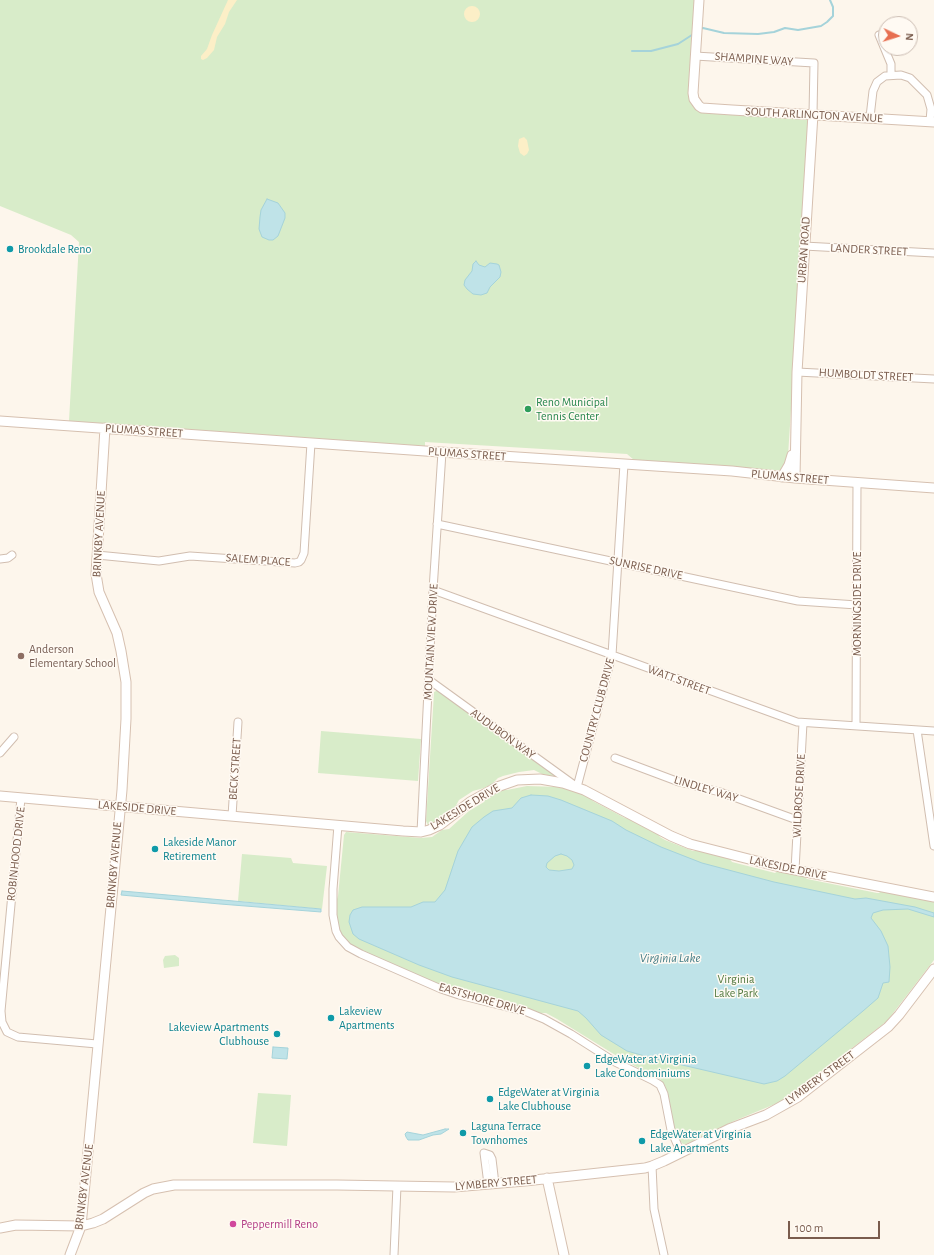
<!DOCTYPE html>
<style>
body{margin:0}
#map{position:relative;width:934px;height:1255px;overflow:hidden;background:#fdf6ec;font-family:"Alegreya Sans",sans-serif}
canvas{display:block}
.north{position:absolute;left:878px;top:16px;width:40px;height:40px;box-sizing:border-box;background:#fffaf3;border:1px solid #cabbb1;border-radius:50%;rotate:94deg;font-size:11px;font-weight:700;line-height:16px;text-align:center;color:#7a5c4d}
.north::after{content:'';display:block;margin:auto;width:14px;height:18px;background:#e76f51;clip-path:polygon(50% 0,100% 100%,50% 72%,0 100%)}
.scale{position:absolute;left:788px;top:1221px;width:92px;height:18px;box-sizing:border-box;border:2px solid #7a5c4d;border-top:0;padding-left:5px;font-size:12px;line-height:14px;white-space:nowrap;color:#7a5c4d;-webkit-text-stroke:3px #fffaf3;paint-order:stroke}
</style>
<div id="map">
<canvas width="934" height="1255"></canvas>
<div class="north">N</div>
<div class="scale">100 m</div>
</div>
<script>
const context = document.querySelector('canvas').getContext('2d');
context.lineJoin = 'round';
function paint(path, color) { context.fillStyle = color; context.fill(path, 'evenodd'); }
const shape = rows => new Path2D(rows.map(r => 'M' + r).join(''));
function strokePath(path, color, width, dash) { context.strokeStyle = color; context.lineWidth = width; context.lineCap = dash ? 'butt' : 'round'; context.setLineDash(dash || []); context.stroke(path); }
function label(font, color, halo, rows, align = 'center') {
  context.font = font + ' "Alegreya Sans",sans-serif'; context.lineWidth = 3; context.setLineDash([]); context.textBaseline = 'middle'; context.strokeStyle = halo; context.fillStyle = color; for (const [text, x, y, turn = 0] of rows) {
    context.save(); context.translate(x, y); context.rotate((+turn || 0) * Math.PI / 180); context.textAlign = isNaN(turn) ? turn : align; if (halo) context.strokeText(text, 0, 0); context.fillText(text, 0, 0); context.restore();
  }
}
paint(shape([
 [0,0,696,0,695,106,810,118,787,471,634,460,627,454,425,442,425,446,69,421,79,242,71,235,0,206],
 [438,690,559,777,558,778,552,776,542,774,534,770,519,772,503,776,498,778,492,784,484,788,473,791,459,800,454,809,439,822,431,825,428,825,426,821,434,693,434,692],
 [321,731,421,739,418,781,318,773],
 [527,786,559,787,576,791,589,797,593,801,625,818,633,819,658,834,660,837,665,840,693,851,701,851,729,858,732,862,775,873,778,871,803,875,807,879,877,893,879,893,881,891,934,902,934,960,887,1021,803,1086,780,1102,734,1121,686,1144,683,1144,681,1142,675,1132,667,1091,665,1086,660,1079,625,1061,557,1019,546,1013,539,1013,507,1004,503,1001,449,986,439,985,352,946,344,938,340,932,337,921,336,902,338,896,344,835,346,832,421,838,432,837,442,830,449,829,469,811,484,802,486,797,501,789,507,790],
 [242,854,291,858,293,863,327,866,322,909,238,901],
 [175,955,179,958,179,966,164,968,163,960,165,956],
 [258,1093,291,1095,287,1146,253,1143]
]), '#d8ecc9');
paint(shape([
 [228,0,237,0,229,12,225,24,217,37,214,50,207,58,203,60,201,59,201,56,207,49,212,35],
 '464 14a8 8 0 1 1 16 0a8 8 0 1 1-16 0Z',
 [524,137,527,140,529,150,527,154,524,156,520,153,518,146,519,139]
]), '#fcefc7');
const water = shape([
 [267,199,278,203,285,213,285,218,278,236,273,240,269,240,262,237,259,229,260,217,261,210,267,199],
 [476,261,479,265,485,267,490,263,497,264,499,265,501,272,500,277,490,287,487,293,481,295,473,294,467,289,464,285,465,280,472,271,473,264,476,261],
 [531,795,548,796,561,800,612,821,626,830,661,847,702,863,774,882,855,899,866,898,915,907,934,913,934,917,908,909,883,910,873,913,871,918,881,931,888,946,890,967,889,982,883,983,878,998,863,1011,785,1076,777,1081,764,1084,652,1058,627,1051,601,1035,586,1018,578,1011,452,977,419,965,359,939,353,934,349,922,350,915,353,910,362,907,411,907,423,902,435,902,445,890,458,851,472,827,484,817,493,811,512,808,521,798,531,795],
 [561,854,567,856,572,860,574,865,572,869,559,871,549,870,546,867,547,863,555,856,561,854],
 [122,891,179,896,321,909,321,912,220,904,121,895,122,891],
 [273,1047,288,1048,287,1059,272,1058,273,1047],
 [445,1129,449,1129,441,1134,433,1135,419,1140,408,1140,406,1137,405,1134,407,1132,423,1135,445,1129]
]);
paint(water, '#bfe3e8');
strokePath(water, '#a5d3da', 1);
strokePath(shape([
 [700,29,703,28,724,33,758,34,774,32,785,28,798,30,821,26,827,22,833,16,833,7,830,0],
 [632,51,651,51,678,44,695,33]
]), '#a5d3da', 2);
const street = shape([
 [879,35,891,64,891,75],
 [695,56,814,63,813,114],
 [870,117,873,91,877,82,885,76,901,75,910,78,927,95,931,109,930,121],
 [804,246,934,253],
 [797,372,934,379],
 [437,524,798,601,857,605],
 [97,555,159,561,190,556,295,563,299,562,301,560,304,553,311,443],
 [0,559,8,558,12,555],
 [433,590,797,722,934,731],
 [429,680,577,787,612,655,624,464],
 [856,726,857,482],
 [917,730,934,846],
 [0,753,14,737],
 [615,758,679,782,720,792,797,820],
 [21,798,1,1011,2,1022,7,1032,18,1037,97,1044],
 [232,816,238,722],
 [338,825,333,889,333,915,336,931,339,937,348,947,361,954,441,989,459,995,527,1012,544,1019,571,1034,615,1062,652,1080,660,1085,664,1094,671,1130,681,1153],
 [421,832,433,590,442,452],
 [795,870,803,723],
 [652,1166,654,1209,664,1255],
 [488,1184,484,1153,490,1155,492,1159,495,1184],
 [394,1255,397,1186]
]);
const secondary = shape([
 [699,0,693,93,694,99,699,106,702,108,732,110,934,122],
 [0,421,425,451,732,471,795,478,934,488],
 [782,477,789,465,792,455],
 [795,478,797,372,813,114],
 [0,796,403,831,421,832,429,830,440,825,470,802,497,787,517,780,540,779,563,783,584,790,671,836,690,844,780,867,934,897],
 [547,1178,564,1255],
 [0,1228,16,1225,81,1226,93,1223,103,1219,144,1193,153,1189,174,1185,337,1185,454,1187,525,1181,645,1168,652,1166,664,1161,729,1129,766,1115,798,1097,888,1027,899,1015,934,969],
 [70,1255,81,1226,122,790,126,719,126,682,121,651,117,633,99,592,96,574,105,428]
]);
strokePath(street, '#d1beb0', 9);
strokePath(secondary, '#d6c0b0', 11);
strokePath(street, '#fff', 7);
strokePath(secondary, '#fff', 9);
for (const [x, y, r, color] of [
 [10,249,4,"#0f9aa8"],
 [528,409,4,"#2e9e5b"],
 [21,656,4,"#8d6e63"],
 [155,849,4,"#0f9aa8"],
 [331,1018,4,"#0f9aa8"],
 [277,1034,4,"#0f9aa8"],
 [587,1066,4,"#0f9aa8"],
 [490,1099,4,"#0f9aa8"],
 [463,1133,4,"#0f9aa8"],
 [642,1141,4,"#0f9aa8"],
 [233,1224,4,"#d1479c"]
]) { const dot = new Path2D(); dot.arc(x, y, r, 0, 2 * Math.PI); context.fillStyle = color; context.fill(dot); strokePath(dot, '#fffaf3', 1.5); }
label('12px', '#7a5c4d', '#fffaf3', [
 ["SHAMPINE WAY",754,59,4],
 ["SOUTH ARLINGTON AVENUE",814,115,3],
 ["URBAN ROAD",804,250,-86],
 ["LANDER STREET",869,250,3],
 ["HUMBOLDT STREET",866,375,3],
 ["PLUMAS STREET",144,431,4],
 ["PLUMAS STREET",467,454,4],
 ["PLUMAS STREET",790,477,5],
 ["BRINKBY AVENUE",99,534,-87],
 ["SALEM PLACE",258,560,4],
 ["SUNRISE DRIVE",646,568,12],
 ["MORNINGSIDE DRIVE",857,604,-90],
 ["MOUNTAIN VIEW DRIVE",431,642,-87],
 ["WATT STREET",679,680,20],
 ["COUNTRY CLUB DRIVE",597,710,-75],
 ["AUDUBON WAY",503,734,36],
 ["BECK STREET",235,769,-86],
 ["LINDLEY WAY",706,789,17],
 ["WILDROSE DRIVE",799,796,-87],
 ["LAKESIDE DRIVE",465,807,-31],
 ["LAKESIDE DRIVE",137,808,5],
 ["ROBINHOOD DRIVE",16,854,-84],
 ["BRINKBY AVENUE",114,865,-85],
 ["LAKESIDE DRIVE",788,868,12],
 ["EASTSHORE DRIVE",482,999,16],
 ["LYMBERY STREET",820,1078,-36],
 ["LYMBERY STREET",496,1183,-5],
 ["BRINKBY AVENUE",84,1187,-83]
]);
label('12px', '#0d838f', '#fffaf3', [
 ["Brookdale Reno",18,249],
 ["Lakeside Manor",163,842],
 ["Retirement",163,856],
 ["Lakeview",339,1011],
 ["Apartments",339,1025],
 ["Lakeview Apartments",269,1027,"right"],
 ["Clubhouse",269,1041,"right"],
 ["EdgeWater at Virginia",595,1059],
 ["Lake Condominiums",595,1073],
 ["EdgeWater at Virginia",498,1092],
 ["Lake Clubhouse",498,1106],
 ["Laguna Terrace",471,1126],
 ["Townhomes",471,1140],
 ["EdgeWater at Virginia",650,1134],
 ["Lake Apartments",650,1148]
], 'left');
label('12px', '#27864d', '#fffaf3', [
 ["Reno Municipal",536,402],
 ["Tennis Center",536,416]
], 'left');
label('12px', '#785e54', '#fffaf3', [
 ["Anderson",29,649],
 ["Elementary School",29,663]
], 'left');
label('12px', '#537a41', '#fffaf3', [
 ["Virginia",736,979],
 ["Lake Park",736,993]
]);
label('12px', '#b23c85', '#fffaf3', [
 ["Peppermill Reno",241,1224]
], 'left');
label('italic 13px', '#437c86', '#fffaf3', [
 ["Virginia Lake",670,958]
]);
</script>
